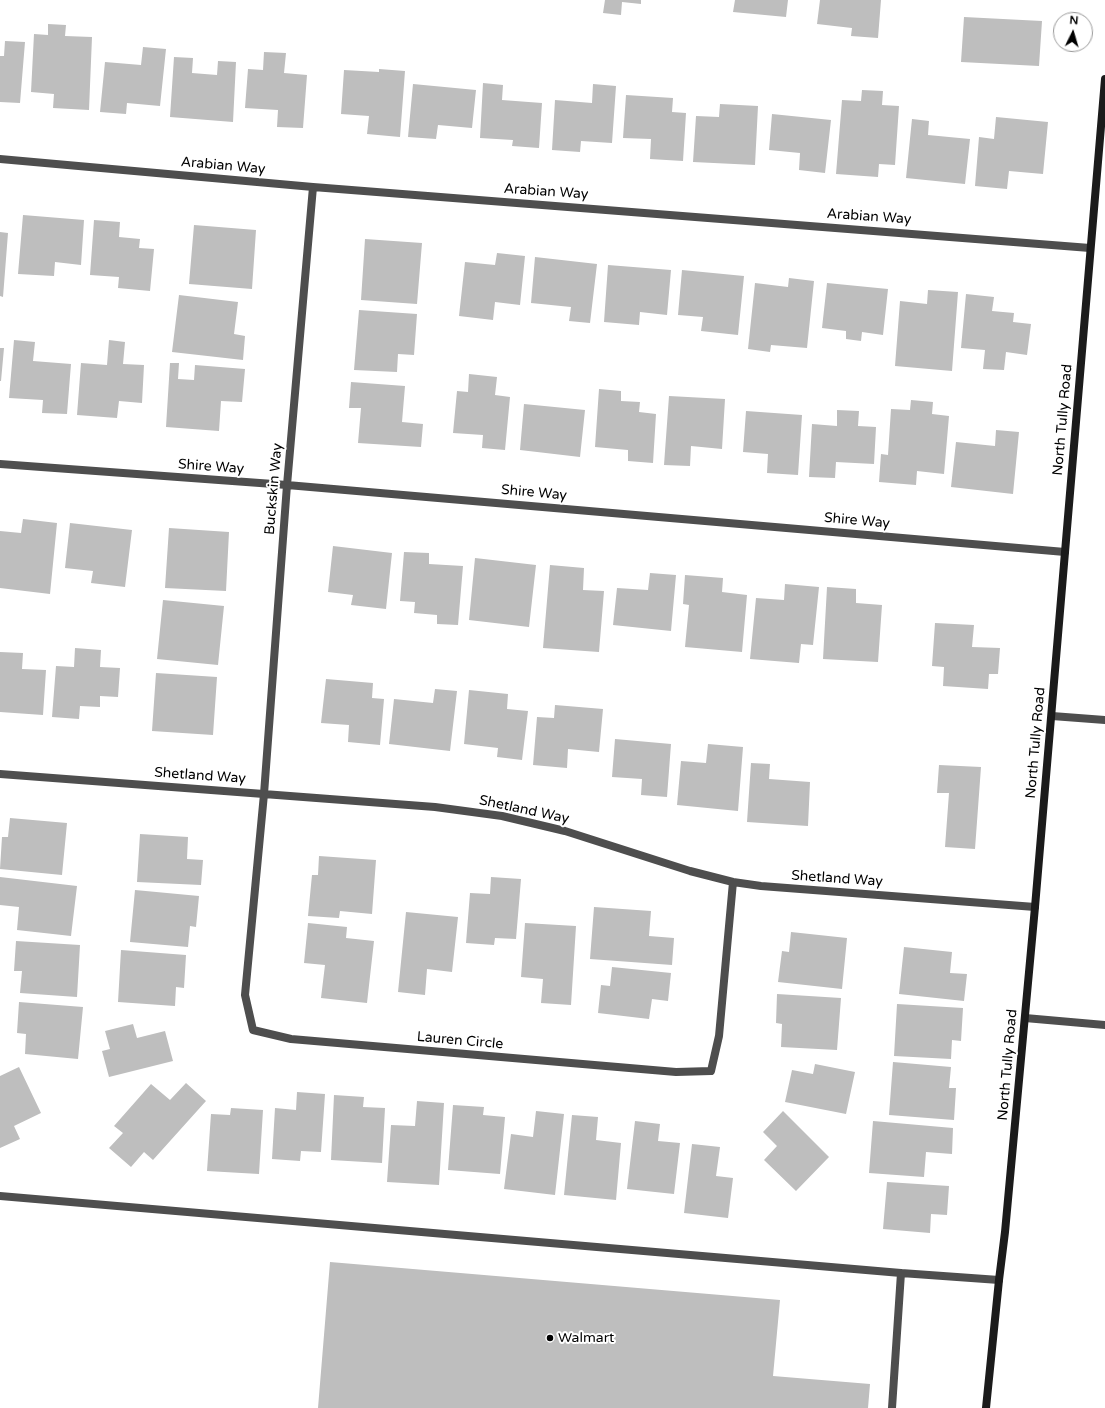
<!DOCTYPE html>
<style>
body{margin:0}
#map{position:relative;width:1105px;height:1408px;overflow:hidden;background:#fff;font-family:"Varela Round",sans-serif}
canvas{display:block}
.north{position:absolute;left:1053px;top:12px;width:40px;height:40px;box-sizing:border-box;background:#fff;border:1px solid #999;border-radius:50%;rotate:5deg;font-size:11px;font-weight:700;line-height:16px;text-align:center;color:#000}
.north::after{content:'';display:block;margin:auto;width:14px;height:18px;background:#000;clip-path:polygon(50% 0,100% 100%,50% 72%,0 100%)}
</style>
<div id="map">
<canvas width="1105" height="1408"></canvas>
<div class="north">N</div>
</div>
<script>
const context = document.querySelector('canvas').getContext('2d');
context.lineJoin = 'round';
function paint(path, color) { context.fillStyle = color; context.fill(path, 'evenodd'); }
const shape = rows => new Path2D(rows.map(r => 'M' + r).join(''));
function strokePath(path, color, width, dash) { context.strokeStyle = color; context.lineWidth = width; context.lineCap = dash ? 'butt' : 'round'; context.setLineDash(dash || []); context.stroke(path); }
function label(font, color, halo, rows, align = 'center') {
  context.font = font + ' "Varela Round",sans-serif'; context.lineWidth = 4; context.setLineDash([]); context.textBaseline = 'middle'; context.strokeStyle = halo; context.fillStyle = color; for (const [text, x, y, turn = 0] of rows) {
    context.save(); context.translate(x, y); context.rotate((+turn || 0) * Math.PI / 180); context.textAlign = isNaN(turn) ? turn : align; if (halo) context.strokeText(text, 0, 0); context.fillText(text, 0, 0); context.restore();
  }
}
paint(shape([
 [605,0,641,0,641,4,622,2,621,15,603,13],
 [735,0,788,0,786,17,733,12],
 [820,0,881,0,878,38,851,36,852,28,817,24],
 [964,17,1042,21,1039,66,961,62],
 [48,24,66,25,65,36,92,37,89,110,53,108,54,94,31,92,34,34,48,35],
 [5,41,25,42,20,103,0,102,0,56,4,56],
 [143,47,166,49,160,106,127,103,126,114,100,112,105,62,141,65],
 [264,52,286,53,284,73,307,75,303,128,277,127,278,110,245,108,248,69,263,70],
 [174,57,193,58,192,73,217,75,218,61,236,62,233,122,170,117],
 [379,69,405,71,400,137,367,134,369,116,341,114,344,70,379,72],
 [483,83,503,85,502,100,542,103,539,148,512,146,513,140,480,138],
 [413,84,476,90,472,128,438,125,436,139,408,137],
 [593,84,616,86,612,143,581,141,580,152,552,150,555,100,592,103],
 [862,90,883,91,882,105,899,106,895,165,879,164,878,177,836,174,842,100,861,101],
 [626,95,673,98,672,112,686,113,683,161,650,159,651,139,623,138],
 [720,104,758,106,755,165,693,162,696,116,719,117],
 [772,114,831,120,825,173,799,170,800,153,769,150],
 [996,117,1048,122,1043,174,1009,171,1007,189,975,186,979,137,994,139],
 [912,119,929,121,928,135,970,139,965,184,906,178],
 [23,215,84,220,81,265,55,262,54,276,18,274],
 [94,220,120,222,119,237,140,239,139,248,154,249,150,291,118,288,119,277,90,275],
 [194,225,256,230,252,289,189,284],
 [0,232,8,233,3,297,0,296],
 [365,239,422,243,417,304,361,300],
 [497,253,525,256,520,305,495,302,493,320,459,316,465,262,495,265],
 [535,257,597,264,590,323,569,321,571,307,531,303],
 [608,265,671,270,667,315,640,312,639,325,604,322],
 [682,270,744,276,738,335,701,331,703,317,678,315],
 [789,278,814,281,807,348,771,345,770,352,748,349,755,283,788,287],
 [827,283,888,289,883,335,862,332,861,341,846,339,846,331,822,328],
 [928,290,958,292,952,371,895,366,900,301,927,304],
 [966,294,994,297,992,311,1014,313,1013,322,1031,324,1027,355,1006,352,1004,370,983,369,985,350,961,348],
 [179,295,238,302,234,334,245,336,243,360,172,352],
 [359,310,417,314,414,355,398,354,397,372,354,370],
 [14,340,35,342,33,361,71,364,67,414,42,413,43,400,9,398],
 [109,340,125,342,123,364,144,365,142,403,119,401,117,418,77,415,81,363,107,365],
 [0,348,4,348,1,381,0,381],
 [170,363,179,363,178,379,194,380,195,365,245,369,242,402,221,401,219,431,166,427],
 [469,374,497,377,495,395,510,397,505,450,482,448,483,435,453,433,457,391,468,392],
 [351,382,405,386,402,422,423,424,421,447,358,443,361,408,349,408],
 [599,389,621,391,621,401,640,402,639,412,656,414,653,463,628,461,628,450,595,447],
 [669,396,725,399,722,449,691,446,690,466,664,465],
 [911,400,933,402,932,414,949,416,944,474,917,471,916,485,879,482,881,454,888,455,891,409,910,410],
 [524,404,585,410,580,457,520,450],
 [837,410,859,411,858,426,876,427,874,464,836,462,835,478,809,477,812,424,837,426],
 [746,411,802,415,798,475,767,473,768,454,743,452],
 [996,430,1019,432,1013,494,951,487,956,442,995,446],
 [23,519,57,523,50,594,0,588,0,531,21,533],
 [70,523,132,530,125,587,91,583,93,571,65,568],
 [169,528,229,532,226,591,165,588],
 [333,546,392,553,386,609,351,605,353,595,328,592],
 [404,552,429,553,429,564,463,566,458,625,437,624,437,615,414,613,415,602,400,601],
 [475,558,536,565,529,627,469,620],
 [550,565,584,568,583,590,604,591,599,652,543,648],
 [650,573,676,575,671,631,613,625,617,588,648,590],
 [685,575,723,578,722,592,747,595,742,652,685,647,689,605,683,604],
 [785,584,819,587,813,645,801,644,799,663,750,659,756,598,784,600],
 [827,587,856,589,856,603,882,605,878,662,823,659],
 [163,600,224,606,218,665,157,659],
 [935,623,974,625,972,647,1000,648,998,674,989,674,988,689,943,686,944,667,932,666],
 [75,648,101,650,100,667,120,668,118,697,100,696,100,707,80,706,79,719,52,717,56,666,74,667],
 [0,652,23,653,22,669,46,670,43,715,0,712],
 [156,673,217,677,213,735,152,731],
 [326,679,373,683,372,698,384,699,380,745,348,742,349,725,321,723],
 [435,689,457,691,450,751,389,744,394,699,433,703],
 [469,690,508,694,507,709,528,711,522,760,497,757,498,748,464,744],
 [555,705,603,709,599,752,568,749,567,768,533,765,537,717,554,718],
 [615,739,671,744,667,797,641,795,642,779,612,777],
 [708,744,743,747,738,811,677,805,681,761,706,763],
 [751,763,770,764,769,779,810,782,808,826,747,822],
 [939,765,981,767,975,849,945,847,949,793,937,793],
 [10,818,67,823,62,875,0,869,2,837,8,837],
 [140,834,188,837,187,859,203,860,201,885,137,882],
 [319,856,376,860,372,914,340,911,339,918,308,916,312,875,318,875],
 [0,877,77,886,71,936,17,930,19,907,0,905],
 [491,877,521,879,516,939,495,938,494,945,466,943,470,893,490,894],
 [135,890,199,896,196,927,190,926,188,947,130,942],
 [594,907,651,911,649,936,674,938,672,965,590,959],
 [406,912,458,917,452,972,427,969,425,995,398,992],
 [308,923,347,927,346,938,374,941,367,1003,321,998,325,965,304,963],
 [525,923,576,926,571,1005,541,1003,543,979,521,977],
 [791,932,847,938,842,989,778,982,782,951,789,952],
 [16,941,80,945,77,997,20,993,22,971,14,971],
 [904,947,952,952,950,973,967,974,964,1001,899,994],
 [121,950,186,955,184,988,176,987,175,1006,118,1002],
 [612,967,671,973,668,1001,652,999,649,1019,598,1013,601,985,610,986],
 [777,994,841,998,837,1050,781,1047,782,1024,776,1023],
 [19,1002,83,1007,78,1059,25,1054,26,1034,17,1033],
 [897,1004,963,1008,961,1041,952,1040,951,1059,894,1056],
 [133,1024,137,1038,165,1031,173,1061,109,1077,102,1051,110,1049,105,1031],
 [893,1062,951,1067,949,1088,956,1088,954,1120,889,1115],
 [815,1064,855,1072,846,1114,785,1102,792,1070,813,1074],
 [19,1067,41,1113,14,1126,20,1139,0,1148,0,1076],
 [186,1083,206,1101,153,1160,144,1152,131,1167,109,1148,123,1133,114,1126,151,1084,170,1100],
 [297,1092,325,1094,321,1152,301,1151,300,1161,272,1159,275,1108,296,1110],
 [334,1095,364,1097,363,1107,385,1108,382,1163,331,1160],
 [417,1101,444,1103,439,1185,387,1182,391,1125,415,1126],
 [453,1105,484,1107,483,1115,505,1117,500,1174,448,1170],
 [231,1108,263,1110,259,1174,207,1171,211,1114,230,1115],
 [536,1111,564,1114,555,1195,504,1189,511,1134,533,1137],
 [783,1111,829,1157,796,1191,764,1160,777,1146,763,1132],
 [572,1115,598,1117,596,1140,621,1143,616,1200,564,1195],
 [635,1121,660,1124,658,1141,680,1143,674,1194,627,1189],
 [873,1121,953,1128,952,1154,926,1152,924,1177,869,1173],
 [692,1144,720,1147,716,1176,733,1178,728,1218,684,1213],
 [887,1182,949,1186,947,1215,931,1214,930,1233,883,1229],
 [330,1262,780,1300,773,1376,870,1384,868,1408,318,1408]
]), '#bebebe');
strokePath(shape([
 [0,1196,901,1273,892,1408],
 [901,1273,999,1280]
]), '#4e4e4e', 8);
strokePath(shape([
 [0,159,313,187,1090,248],
 [313,187,287,485,264,794,245,995,253,1030,291,1039,676,1072,711,1071,719,1036,733,882],
 [0,464,287,485,1065,552],
 [1052,716,1105,720],
 [0,774,435,807,502,816,565,831,690,871,733,882,761,886,1035,907],
 [1025,1018,1105,1025]
]), '#4e4e4e', 8);
strokePath(shape([
 [986,1408,999,1280,1005,1232,1035,907,1105,79]
]), '#1b1b1b', 8);
for (const [x, y, r, color] of [
 [550,1338,4,"#000"]
]) { const dot = new Path2D(); dot.arc(x, y, r, 0, 2 * Math.PI); context.fillStyle = color; context.fill(dot); strokePath(dot, '#fff', 1.5); }
label('14px', '#000', '#fff', [
 ["Arabian Way",223,166,5],
 ["Arabian Way",546,192,4],
 ["Arabian Way",869,217,4],
 ["North Tully Road",1063,420,-85],
 ["Shire Way",211,467,4],
 ["Buckskin Way",274,489,-85],
 ["Shire Way",534,493,5],
 ["Shire Way",857,521,5],
 ["North Tully Road",1036,743,-85],
 ["Shetland Way",200,776,4],
 ["Shetland Way",524,810,12],
 ["Shetland Way",837,879,4],
 ["Lauren Circle",460,1041,5],
 ["North Tully Road",1008,1065,-85]
]);
label('14px', '#000', '#fff', [
 ["Walmart",558,1338]
], 'left');
</script>
